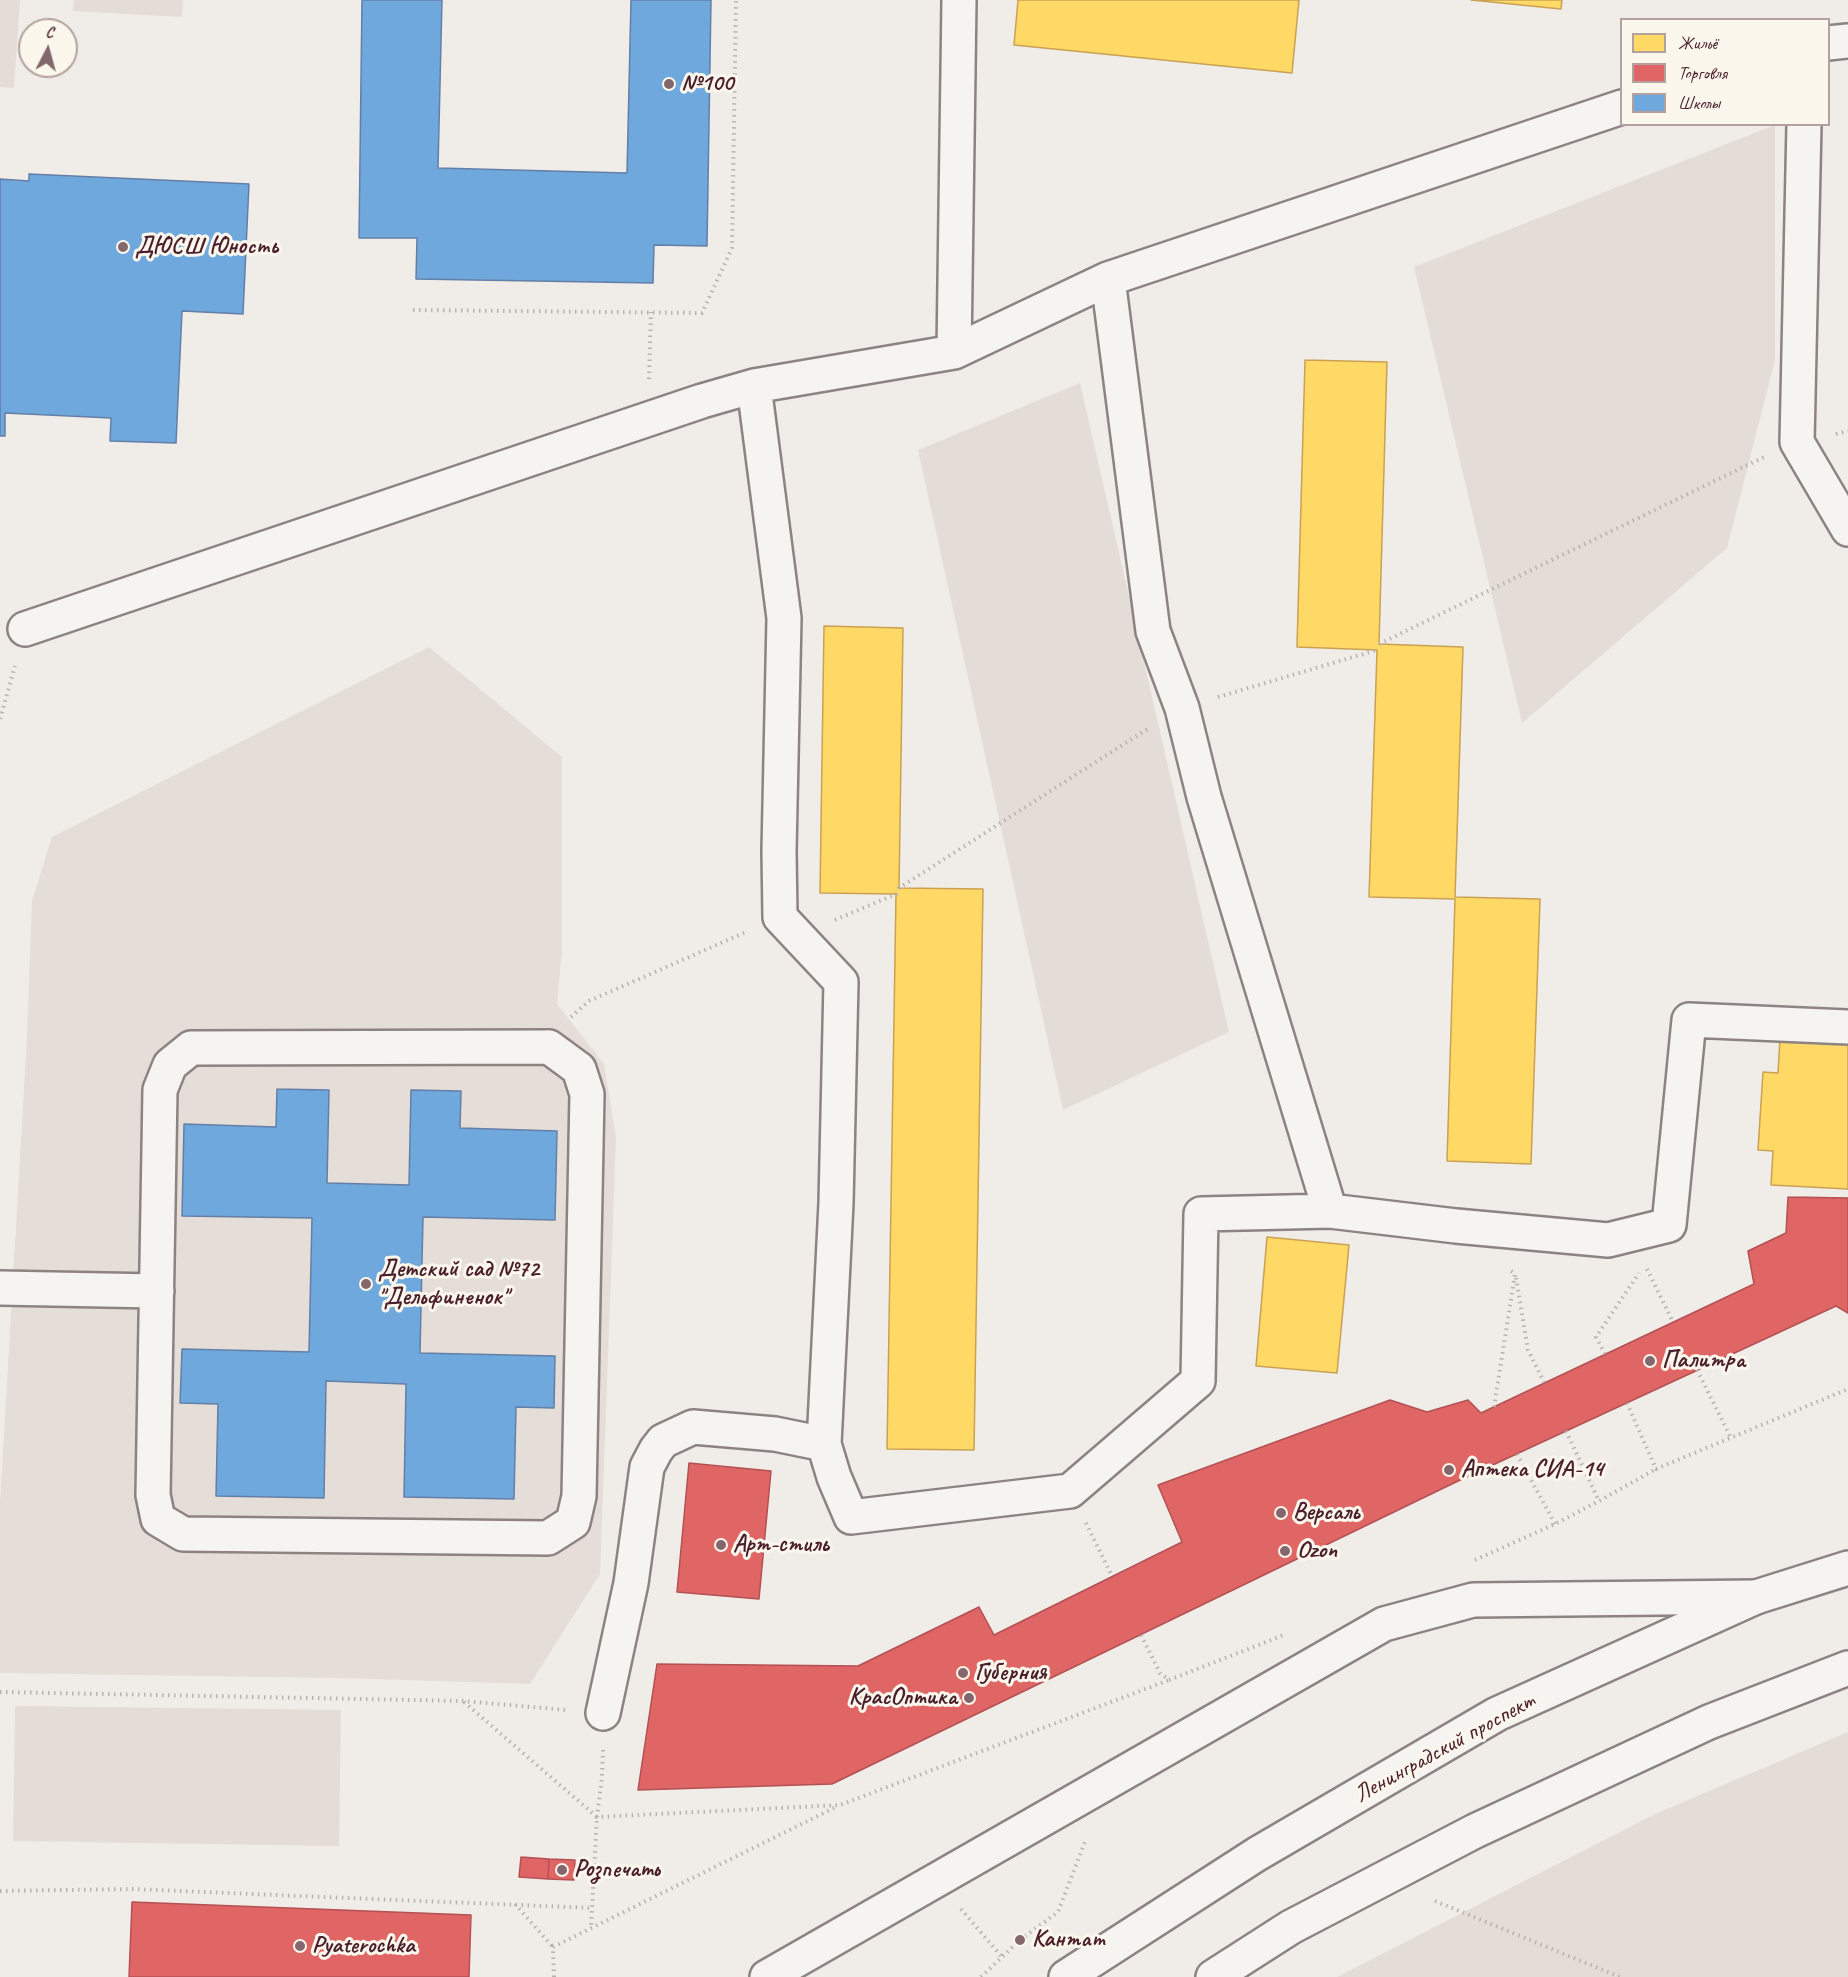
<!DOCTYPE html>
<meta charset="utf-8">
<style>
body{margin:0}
#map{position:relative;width:1848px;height:1977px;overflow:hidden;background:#f0ede8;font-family:Caveat,sans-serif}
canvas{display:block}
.legend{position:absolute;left:1620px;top:18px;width:210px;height:108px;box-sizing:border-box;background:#fbf7ec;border:2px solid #b4a19f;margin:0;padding:8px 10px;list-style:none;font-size:18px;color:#4a1f2b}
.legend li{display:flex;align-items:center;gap:12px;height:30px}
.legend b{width:30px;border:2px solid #b4a19f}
.north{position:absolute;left:18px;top:18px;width:60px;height:60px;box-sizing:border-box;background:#fbf7ec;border:2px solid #b4a19f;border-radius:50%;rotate:6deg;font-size:16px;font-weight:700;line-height:24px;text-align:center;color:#4a1f2b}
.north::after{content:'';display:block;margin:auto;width:21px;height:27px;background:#84676d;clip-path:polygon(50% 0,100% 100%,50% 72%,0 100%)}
</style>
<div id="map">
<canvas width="1848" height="1977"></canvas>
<ul class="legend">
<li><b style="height:16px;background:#ffd966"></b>Жильё</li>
<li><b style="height:16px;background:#e06666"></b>Торговля</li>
<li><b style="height:16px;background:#6fa8dc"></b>Школы</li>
</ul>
<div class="north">С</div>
</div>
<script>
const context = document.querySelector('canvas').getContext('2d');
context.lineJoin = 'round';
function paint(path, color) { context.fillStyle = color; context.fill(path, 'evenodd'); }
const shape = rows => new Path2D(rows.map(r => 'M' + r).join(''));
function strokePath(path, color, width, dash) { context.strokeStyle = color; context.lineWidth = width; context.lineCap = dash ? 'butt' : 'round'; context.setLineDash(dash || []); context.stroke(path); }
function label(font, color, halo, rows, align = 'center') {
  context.font = font + ' Caveat,sans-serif'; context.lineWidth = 6; context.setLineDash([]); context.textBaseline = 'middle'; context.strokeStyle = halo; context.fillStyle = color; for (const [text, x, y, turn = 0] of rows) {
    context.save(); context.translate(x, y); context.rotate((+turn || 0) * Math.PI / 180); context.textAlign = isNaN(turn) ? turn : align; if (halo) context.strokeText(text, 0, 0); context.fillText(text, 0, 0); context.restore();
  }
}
paint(shape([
 [429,647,562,757,562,950,557,1004,604,1064,616,1137,600,1574,530,1684,342,1678,0,1673,0,1503,27,1037,32,901,52,837]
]), '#e5ddd7');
paint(shape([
 [0,0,20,0,14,88,0,87],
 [74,0,183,0,182,17,73,11],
 [1775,125,1775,360,1727,548,1522,723,1414,267],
 [1080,383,1229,1032,1063,1110,918,450],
 [15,1706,341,1710,339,1846,13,1841],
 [1848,1732,1848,1977,1337,1977,1655,1814]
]), '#e4ddd7');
const homes = shape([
 [1018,0,1299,0,1292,73,1014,45,1018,0],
 [1471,0,1562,0,1561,9,1471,0],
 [1305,360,1387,362,1379,644,1463,647,1455,897,1540,899,1531,1164,1447,1161,1455,899,1369,897,1377,650,1297,647,1305,360],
 [824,626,903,628,899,888,983,889,974,1450,887,1449,896,894,820,893,824,626],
 [1780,1039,1848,1043,1848,1189,1771,1185,1773,1151,1758,1150,1763,1072,1778,1073,1780,1039],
 [1267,1237,1349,1245,1337,1373,1256,1366,1267,1237]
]);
paint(homes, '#ffd966');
strokePath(homes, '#c9a154', 1.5);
const shops = shape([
 [1788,1197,1848,1198,1848,1313,1836,1306,1456,1482,832,1784,638,1790,657,1664,858,1666,979,1607,994,1635,1182,1542,1158,1485,1390,1400,1427,1412,1468,1400,1481,1413,1754,1284,1748,1251,1786,1233,1788,1197],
 [689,1463,771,1471,759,1599,677,1592,689,1463],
 [521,1857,549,1859,548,1879,519,1877,521,1857],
 [549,1859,575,1860,574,1880,548,1879,549,1859],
 [132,1902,471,1915,469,1977,129,1977,132,1902]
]);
paint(shops, '#e06666');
strokePath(shops, '#b35154', 1.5);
const schools = shape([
 [362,0,442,0,438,168,627,173,631,0,711,0,707,246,654,245,653,283,416,279,417,238,359,238,362,0],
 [29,174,249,184,243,314,182,311,176,443,110,441,111,418,5,413,5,436,0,436,0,179,29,181,29,174],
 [277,1089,329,1090,327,1183,409,1185,411,1090,461,1091,460,1128,557,1131,555,1220,423,1217,420,1353,555,1356,554,1408,516,1407,514,1499,404,1497,406,1384,326,1381,324,1498,216,1496,218,1404,180,1403,182,1349,309,1352,312,1218,182,1216,184,1124,276,1127,277,1089]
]);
paint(schools, '#6fa8dc');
strokePath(schools, '#647fa7', 1.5);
const minor = shape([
 [1828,43,1848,41],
 [1622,107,1108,279,954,352,754,386,784,618,779,851,780,917,841,982,836,1203,824,1444,834,1477,851,1517,1070,1491,1198,1381,1201,1214,1330,1211,1456,1226,1608,1240,1669,1225,1689,1020,1848,1027],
 [1804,124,1797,442,1848,529],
 [1108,279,1153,631,1182,708,1204,797,1330,1211],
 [954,352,959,0],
 [25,629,702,401,754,386],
 [549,1047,579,1069,587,1094,579,1496,573,1522,548,1538,183,1534,158,1519,153,1495,160,1090,170,1065,191,1048,549,1047],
 [0,1288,157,1291],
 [603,1713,631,1583,647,1467,656,1450,663,1441,693,1427,775,1434,824,1444],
 [767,1977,1384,1624,1473,1600,1756,1597]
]);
const major = shape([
 [1066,1977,1257,1854,1497,1714,1756,1597,1848,1568],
 [1213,1977,1291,1927,1475,1831,1709,1722,1848,1668]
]);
strokePath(minor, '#8d8383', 38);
strokePath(major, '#8d8383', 38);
strokePath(shape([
 [413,310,702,313,732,248,736,0],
 [649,379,651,312],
 [1836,434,1848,431],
 [1379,644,1764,457],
 [1218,697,1377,650],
 [0,719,15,666],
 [835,920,896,894,899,888,1149,728],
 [571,1017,589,1001,746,932],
 [1647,1269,1673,1322],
 [1516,1278,1528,1350,1545,1384],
 [1605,1354,1596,1337,1639,1273],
 [1697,1370,1731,1438],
 [1627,1403,1656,1469,1848,1389],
 [1494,1407,1515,1274,1510,1270],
 [1566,1431,1599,1501,1656,1469],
 [1517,1454,1555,1524],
 [1086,1523,1112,1576],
 [1475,1560,1555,1524,1599,1501],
 [1141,1635,1160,1673,1169,1680,1284,1635],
 [0,1692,463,1701,566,1710],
 [464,1702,597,1817,591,1927],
 [603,1750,602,1777,597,1817,840,1805,1169,1680],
 [0,1891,132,1889,592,1908],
 [1435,1901,1620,1977],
 [515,1904,553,1947],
 [961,1909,1002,1957],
 [554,1977,553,1947,836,1807],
 [981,1977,1020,1940,1058,1912,1086,1839]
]), '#b7b2b0', 4, [1.5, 4.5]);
strokePath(minor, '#f5f4f0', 33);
strokePath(major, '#f5f4f0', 33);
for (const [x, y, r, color] of [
 [669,84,6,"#84676d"],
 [123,247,6,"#84676d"],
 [366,1284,6,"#84676d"],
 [1650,1361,6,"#84676d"],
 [1449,1470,6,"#84676d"],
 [1281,1513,6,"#84676d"],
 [721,1545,6,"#84676d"],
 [1285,1551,6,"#84676d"],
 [963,1673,6,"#84676d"],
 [969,1698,6,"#84676d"],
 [562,1870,6,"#84676d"],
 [1020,1940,6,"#84676d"],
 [300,1946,6,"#84676d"]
]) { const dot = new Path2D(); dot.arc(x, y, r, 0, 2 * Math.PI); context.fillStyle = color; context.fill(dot); strokePath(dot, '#fbf7ec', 2); }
label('bold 24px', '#4a1f2b', '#fbf7ec', [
 ["№100",681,84],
 ["ДЮСШ Юность",135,247],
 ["Детский сад №72",378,1270],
 ["\"Дельфиненок\"",378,1298],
 ["Палитра",1662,1361],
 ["Аптека СИА-14",1461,1470],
 ["Версаль",1293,1513],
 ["Арт-стиль",733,1545],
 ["Ozon",1297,1551],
 ["Губерния",975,1673],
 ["КрасОптика",957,1698,"right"],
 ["Розпечать",574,1870],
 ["Кантат",1032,1940],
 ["Pyaterochka",312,1946]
], 'left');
label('24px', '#4a1f2b', '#fbf7ec', [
 ["Ленинградский проспект",1445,1748,-29]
]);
</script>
